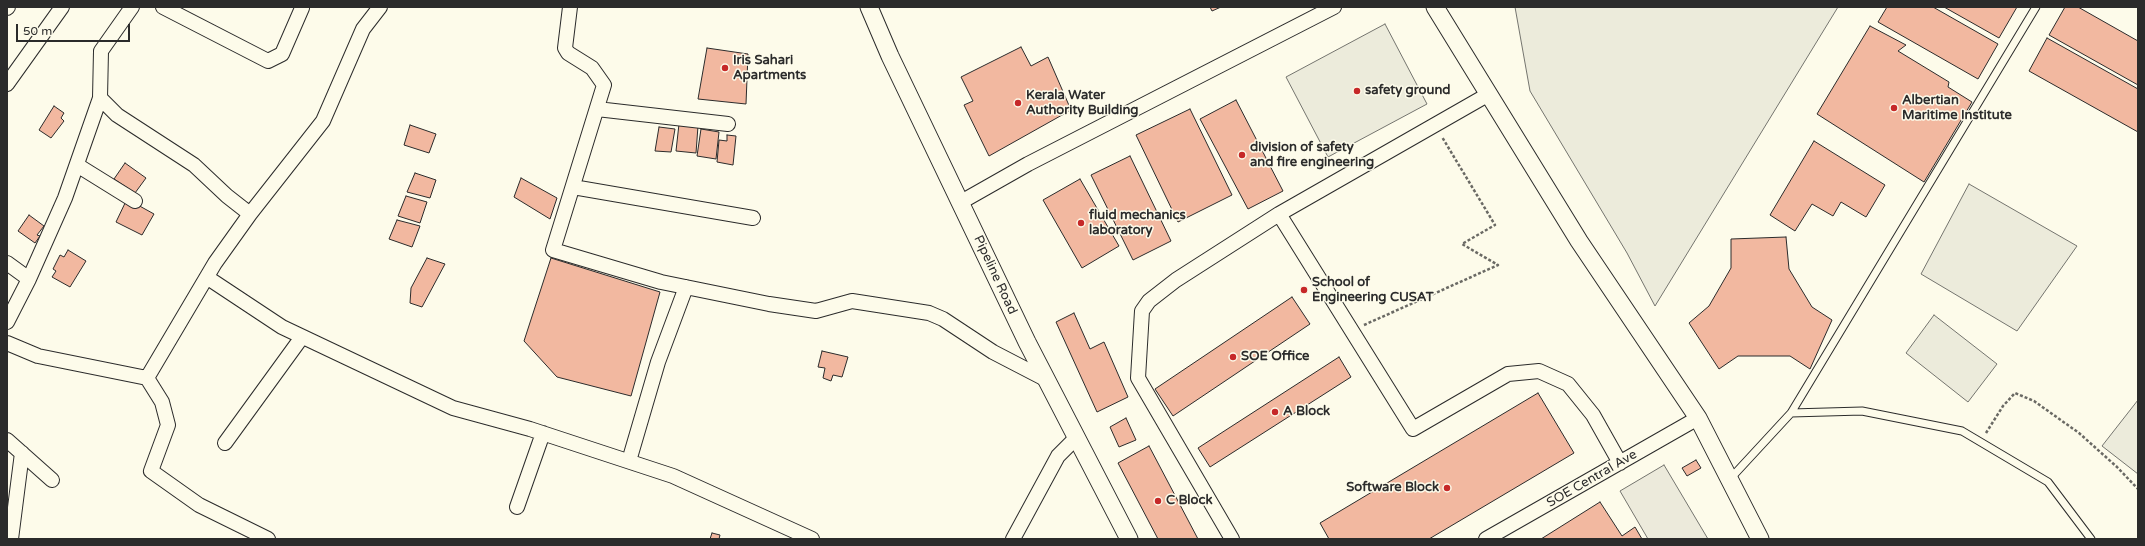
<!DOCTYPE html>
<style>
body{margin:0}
#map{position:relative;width:2145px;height:546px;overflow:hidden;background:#fdfbea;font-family:"Varela Round",sans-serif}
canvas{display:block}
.frame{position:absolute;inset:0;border:8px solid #2b2b2b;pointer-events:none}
.scale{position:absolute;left:16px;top:24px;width:114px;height:18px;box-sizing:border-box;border:2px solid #2b2b2b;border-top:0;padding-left:5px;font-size:12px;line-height:14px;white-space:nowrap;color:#2b2b2b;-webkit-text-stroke:3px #fdfbea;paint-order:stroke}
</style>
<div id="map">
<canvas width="2145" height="546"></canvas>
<div class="frame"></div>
<div class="scale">50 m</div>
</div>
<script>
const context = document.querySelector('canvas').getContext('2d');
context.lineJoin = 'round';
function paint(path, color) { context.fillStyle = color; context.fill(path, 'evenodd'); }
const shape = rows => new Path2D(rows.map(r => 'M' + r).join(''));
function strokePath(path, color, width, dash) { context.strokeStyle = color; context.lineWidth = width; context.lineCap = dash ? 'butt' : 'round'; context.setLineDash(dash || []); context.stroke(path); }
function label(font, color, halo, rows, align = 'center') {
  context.font = font + ' "Varela Round",sans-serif'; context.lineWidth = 3; context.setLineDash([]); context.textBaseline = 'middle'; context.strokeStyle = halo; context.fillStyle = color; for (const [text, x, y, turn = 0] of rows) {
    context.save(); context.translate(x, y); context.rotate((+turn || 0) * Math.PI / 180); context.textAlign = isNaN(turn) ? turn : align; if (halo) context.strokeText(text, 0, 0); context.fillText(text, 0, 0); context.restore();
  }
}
const green = shape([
 [1515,7,1838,7,1655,306,1627,253,1530,91,1515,7],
 [1385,24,1427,104,1328,157,1286,77,1385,24],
 [1969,184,2077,246,2017,331,1921,274,1969,184],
 [1934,315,1997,364,1968,402,1906,353,1934,315],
 [2138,400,2138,474,2102,446,2138,400]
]);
paint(green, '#ecebdb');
strokePath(green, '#74746e', 1);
const parking = shape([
 [1664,465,1708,539,1648,539,1620,491,1664,465]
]);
paint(parking, '#eceadb');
strokePath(parking, '#74746e', 1);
const building = shape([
 [1210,7,1221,7,1212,11,1210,7],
 [1887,7,1933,7,1998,44,1978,79,1878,22,1887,7],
 [1944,7,2017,7,1999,38,1944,7],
 [2065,7,2078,7,2138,41,2138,85,2049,35,2065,7],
 [1870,26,1906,45,1898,51,1949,82,1948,87,1972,102,1924,182,1817,114,1870,26],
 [2047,38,2138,89,2138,132,2029,71,2047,38],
 [1021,47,1031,66,1048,57,1071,110,989,156,964,105,973,101,961,77,1021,47],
 [707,48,748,54,746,104,698,99,707,48],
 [1236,100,1283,191,1248,209,1200,119,1236,100],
 [54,106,64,113,61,118,64,121,51,138,39,130,54,106],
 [1190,109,1232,195,1178,222,1136,135,1190,109],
 [679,124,698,126,696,153,676,151,679,124],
 [410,125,436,134,429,153,404,145,410,125],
 [659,127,675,129,671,152,655,151,659,127],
 [701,129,719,132,716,159,697,156,701,129],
 [727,135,736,136,733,165,717,162,719,140,727,141,727,135],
 [1814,141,1885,185,1866,217,1841,202,1833,216,1812,204,1795,231,1770,215,1814,141],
 [1130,156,1171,241,1133,260,1091,175,1130,156],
 [125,163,146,178,135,193,114,179,125,163],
 [415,173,436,180,430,198,407,192,415,173],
 [521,178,557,198,550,219,514,197,521,178],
 [1080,179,1119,246,1082,268,1043,200,1080,179],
 [406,196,427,202,420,223,398,216,406,196],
 [127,199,154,214,142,235,116,222,127,199],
 [29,215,44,226,37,235,40,236,35,243,18,231,29,215],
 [397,220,420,226,412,247,389,239,397,220],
 [1786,237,1789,269,1812,307,1832,320,1810,369,1790,356,1738,356,1719,369,1689,323,1709,306,1731,268,1731,239,1786,237],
 [68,250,86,261,70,287,52,277,56,271,53,269,60,255,64,257,68,250],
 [427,258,445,264,422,307,410,303,411,288,427,258],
 [551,258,660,292,631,396,557,377,524,341,551,258],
 [1292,297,1310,324,1173,416,1155,389,1292,297],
 [1074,313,1090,349,1104,342,1128,397,1097,412,1056,322,1074,313],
 [822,351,848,357,842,377,833,375,831,381,823,378,825,368,818,367,822,351],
 [1339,357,1351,377,1210,467,1198,448,1339,357],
 [1538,393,1574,453,1429,539,1329,539,1320,523,1538,393],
 [1126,418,1136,440,1119,447,1110,427,1126,418],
 [1149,446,1198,539,1158,539,1118,463,1149,446],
 [1696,460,1701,468,1687,476,1682,468,1696,460],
 [1600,502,1622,536,1635,527,1642,539,1541,539,1600,502],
 [712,533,720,535,719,539,710,539,712,533]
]);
paint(building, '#f2b8a0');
strokePath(building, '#2b2b2b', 1);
const service = shape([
 [1791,413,1862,411,1962,431,2048,482,2091,539],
 [1730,479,1791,413,2036,7]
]);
const minor = shape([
 [163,7,268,61,282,54,302,8],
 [570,7,565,48,568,53,592,68,604,85,553,250,661,282,769,304,816,311,852,301,929,313,943,319,993,352,1047,380],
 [7,8,8,7],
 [7,84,62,7],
 [100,98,117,115,194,165,227,196,250,214,215,263,147,378,162,402,168,425,151,471,199,505,268,539],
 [597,109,728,124],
 [77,165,135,201],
 [573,187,753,218],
 [961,202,1028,164,1334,7],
 [250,214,323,121,363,29,380,7],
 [1279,214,1413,429,1508,374,1539,371,1568,384,1593,415,1620,463],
 [7,263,29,279],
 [208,278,282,327,453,408,530,429,673,476,812,539],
 [7,322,29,279,65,198,100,98,101,51,132,7],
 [7,343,38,356,147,378],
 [7,440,52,480],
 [225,443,302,337],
 [629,461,658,362,686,287],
 [517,507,543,433],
 [11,539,22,453],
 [1013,539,1058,456,1077,437],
 [1232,539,1138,378,1142,311,1149,301,1176,280,1279,214,1489,94],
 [1486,539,1698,418]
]);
const tertiary = shape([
 [869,7,890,56,1027,342,1129,539],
 [1435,7,1579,241,1698,418,1760,539]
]);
strokePath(service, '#2b2b2b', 9);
strokePath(minor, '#2b2b2b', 16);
strokePath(tertiary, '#2b2b2b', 19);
strokePath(shape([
 [1364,325,1498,265,1462,244,1495,225,1442,137],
 [1986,433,2003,406,2015,393,2034,401,2079,433,2117,467,2138,489]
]), '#6a6964', 2.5, [3, 2]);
strokePath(service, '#fdfbea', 7);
strokePath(minor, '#fdfbea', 14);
strokePath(tertiary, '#fdfbea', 17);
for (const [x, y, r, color] of [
 [725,68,4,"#c62828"],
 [1357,91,4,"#c62828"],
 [1018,103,4,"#c62828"],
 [1894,108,4,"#c62828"],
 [1242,155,4,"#c62828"],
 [1081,223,4,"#c62828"],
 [1304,290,4,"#c62828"],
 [1233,357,4,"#c62828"],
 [1275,412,4,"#c62828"],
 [1447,488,4,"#c62828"],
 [1158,501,4,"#c62828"]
]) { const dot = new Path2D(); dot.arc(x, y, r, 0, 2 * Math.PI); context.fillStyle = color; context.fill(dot); strokePath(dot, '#fdfbea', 1.5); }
label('bold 13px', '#2b2b2b', '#fdfbea', [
 ["Iris Sahari",733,61],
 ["Apartments",733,76],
 ["safety ground",1365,91],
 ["Kerala Water",1026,96],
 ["Authority Building",1026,111],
 ["Albertian",1902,101],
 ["Maritime Institute",1902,116],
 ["division of safety",1250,148],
 ["and fire engineering",1250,163],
 ["fluid mechanics",1089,216],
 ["laboratory",1089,231],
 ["School of",1312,283],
 ["Engineering CUSAT",1312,298],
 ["SOE Office",1241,357],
 ["A Block",1283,412],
 ["Software Block",1439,488,"right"],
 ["C Block",1166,501]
], 'left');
label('13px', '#2b2b2b', '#fdfbea', [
 ["Pipeline Road",995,275,65],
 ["SOE Central Ave",1592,479,-30]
]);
</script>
